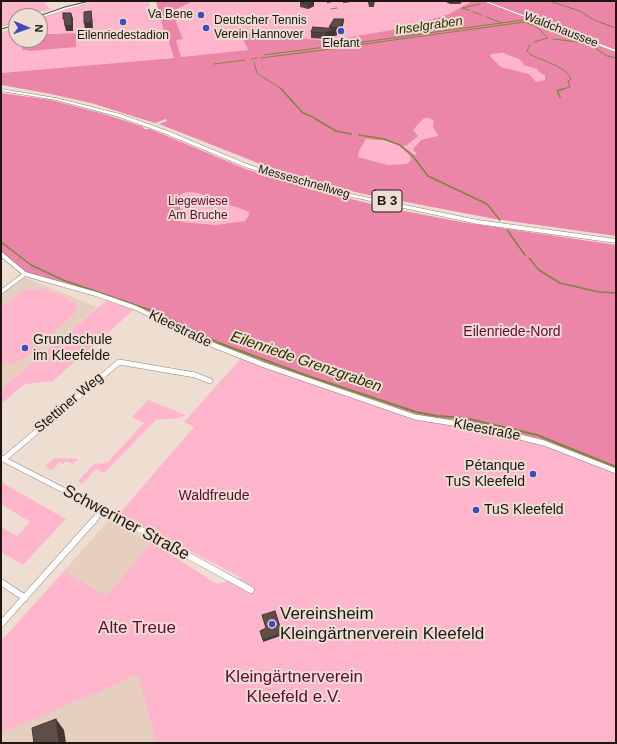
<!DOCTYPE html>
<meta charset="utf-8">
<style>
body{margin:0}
#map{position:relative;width:617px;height:744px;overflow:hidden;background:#eeddd1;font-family:Helvetica,sans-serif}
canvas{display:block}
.frame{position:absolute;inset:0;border:2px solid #1d1713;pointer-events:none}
.north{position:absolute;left:8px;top:8px;width:40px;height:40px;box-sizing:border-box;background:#eeddd1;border:1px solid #9a8e85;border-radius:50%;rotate:92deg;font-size:11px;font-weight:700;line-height:16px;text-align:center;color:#1d1713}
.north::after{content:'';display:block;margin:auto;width:14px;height:18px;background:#3e4cbf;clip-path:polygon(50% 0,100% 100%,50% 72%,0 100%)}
</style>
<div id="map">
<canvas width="617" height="744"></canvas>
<div class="frame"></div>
<div class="north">N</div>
</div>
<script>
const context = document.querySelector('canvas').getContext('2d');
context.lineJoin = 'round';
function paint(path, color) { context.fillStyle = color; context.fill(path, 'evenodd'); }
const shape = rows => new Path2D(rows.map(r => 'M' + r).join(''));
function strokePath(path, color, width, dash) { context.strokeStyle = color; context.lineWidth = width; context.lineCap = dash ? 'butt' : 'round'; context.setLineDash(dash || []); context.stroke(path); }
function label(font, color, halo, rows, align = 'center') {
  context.font = font + ' Helvetica,sans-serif'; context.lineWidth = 4; context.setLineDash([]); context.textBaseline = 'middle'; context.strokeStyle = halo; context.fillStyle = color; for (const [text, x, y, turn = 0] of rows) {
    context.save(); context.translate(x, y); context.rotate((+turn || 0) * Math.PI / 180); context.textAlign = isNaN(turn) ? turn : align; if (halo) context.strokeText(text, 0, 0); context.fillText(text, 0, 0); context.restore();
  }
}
paint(shape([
 [26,278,97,307,1,389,1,296],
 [110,519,151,542,107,596,64,571],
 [138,675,156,743,1,743,1,732]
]), '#e6cfbe');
paint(shape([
 [1,1,50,1,44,3,51,9,31,16,16,16,16,22,1,27],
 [98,1,151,1,149,3,151,10,147,10,148,12,159,11,166,38,168,38,174,58,1,73,1,32,16,29,16,40,23,40,22,50,29,50,75,34,40,33,40,18,60,10],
 [193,1,464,2,472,1,449,14,402,28,329,41,241,32,249,50,181,57,175,40,183,39,175,19,175,10],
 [491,54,507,54,519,59,524,63,524,65,538,69,546,79,543,82,536,82,533,80,529,74,501,67,490,56],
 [424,118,429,118,434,121,438,135,437,136,421,140,413,149,417,155,413,154,402,145,418,135,413,131,413,130],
 [371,139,398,145,410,156,411,160,408,163,404,164,388,165,358,157,357,155,365,140],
 [190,192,202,194,218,201,242,209,249,212,248,217,245,221,215,225,183,222,179,219,177,204,180,196,183,193],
 [35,289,44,289,73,301,78,307,73,315,23,359,10,364,1,364,1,307,24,290],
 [108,299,136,308,53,381,25,384,1,404,1,389],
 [242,357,521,436,616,471,616,743,156,743,138,675,1,733,1,641,64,571,107,596,151,542,217,584,242,578,119,514,194,427,184,422],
 [148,400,186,415,179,418,156,420,104,473,96,469,82,484,78,481,94,464,107,463,144,423,132,417],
 [55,458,78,459,73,464,66,461,63,464,60,462,52,470,45,466],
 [1,482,66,519,23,565,1,552,1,527,17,536,30,522,1,504]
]), '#ffb6cc');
paint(shape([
 [156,1,193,1,175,10,175,19,183,39,176,40,181,57,248,50,240,32,329,41,402,28,449,14,472,1,616,1,616,236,495,219,359,193,306,179,258,163,159,124,167,121,166,119,155,123,91,103,51,94,1,85,1,73,174,58,168,39,166,39],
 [503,53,519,59,523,63,523,65,537,69,539,72,545,76,545,80,536,82,529,74,501,67,490,56,491,54],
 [424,118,429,118,434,121,433,127,438,135,437,136,421,140,413,149,417,155,413,154,403,146,407,145,418,136,413,130],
 [366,139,385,141,398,145,410,156,411,160,408,163,404,164,388,165,358,157,359,151],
 [40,33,54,34,73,33,76,34,76,47,29,51,28,50,22,50,23,40,40,40],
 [1,93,51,100,104,114,144,127,143,128,144,129,150,129,246,169,310,189,384,207,461,222,616,245,616,471,521,436,415,417,242,357,157,317,96,294,30,276,1,254],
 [190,192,202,194,218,201,242,209,249,212,248,217,245,221,215,225,183,222,179,219,182,211,177,204,180,196,183,193]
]), '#ec86a8');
strokePath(shape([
 [549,1,580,11,594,20,616,28],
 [331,9,337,8],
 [469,10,462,8,480,4],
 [473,12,482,15],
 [486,17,502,23],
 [553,39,579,42,592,46,607,56,616,58],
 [530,45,527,51,531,55,557,66,565,71,570,77,571,79,568,81,570,87,560,90],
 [334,46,523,20],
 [335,48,525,22,537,27,548,38,534,42],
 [264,55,326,47],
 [261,58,330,49],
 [251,59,257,58],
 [254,62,257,73,283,90],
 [214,64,245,60]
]), '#7e843a', 1);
strokePath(shape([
 [281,89,303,113,313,117],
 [560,97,557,91,563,89],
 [314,118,336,131,351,134],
 [359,135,384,139,400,145,412,155,428,176,487,204,500,220],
 [507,230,525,255],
 [1,242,31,265,63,280,153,311,221,344],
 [529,258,539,270,560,283,599,292,616,293]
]), '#7e843a', 1.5);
strokePath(shape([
 [219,343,308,376,416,412,437,416,465,418,537,435,616,467]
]), '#7e843a', 2);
const minorFar2 = shape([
 [1,254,25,274,96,294,136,308,210,344],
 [1,292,25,274]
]);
const minorFar1 = shape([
 [208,343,264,365,415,417,484,428,544,443,616,471],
 [1,458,96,507,98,512],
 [4,459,119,362,195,375,210,381],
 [98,512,107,513,124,521],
 [93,521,97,517,98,512]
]);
const minor = shape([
 [123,520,251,590],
 [1,582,25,598],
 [1,624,94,520]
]);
const tertiary = shape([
 [90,1,94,1,70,8,40,18,40,16,68,6,90,1],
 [483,1,486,1,616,50,616,52,483,1],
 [42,11,44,12,36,16,33,16,42,11],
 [16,22,16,24,1,29,1,27,16,22]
]);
const trunk = shape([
 [1,89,56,98,120,114,165,130,252,166,336,191,478,220,616,239,616,243,478,224,333,193,248,168,161,132,116,116,56,100,1,91,1,89]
]);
strokePath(minorFar2, '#908076', 5);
strokePath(minorFar1, '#908076', 6);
strokePath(minor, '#908076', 7);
strokePath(tertiary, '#908076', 0.5);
strokePath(trunk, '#908076', 1);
strokePath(minorFar2, '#fff', 4);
strokePath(minorFar1, '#fff', 5);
strokePath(minor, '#fff', 6);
paint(tertiary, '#fff');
paint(trunk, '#fff');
strokePath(shape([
 [39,16,65,7,90,1],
 [1,29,16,25]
]), '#524a44', 1);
paint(shape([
 [314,1,314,6,308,9,300,7,300,2],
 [368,1,374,1,374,7,369,7],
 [446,1,463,1,460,4,450,4,446,2],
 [344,19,343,25,339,34,337,34,337,35,325,39,311,38,311,32,329,28,329,27]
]), '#524240');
paint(shape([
 [314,1,314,6,308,9,308,4],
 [327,1,337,1,327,3],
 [343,1,351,1,351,2,343,3],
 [91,11,92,17,93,28,85,29,84,23],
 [71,13,73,18,73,31,66,31,65,26],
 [344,19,343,25,339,34,339,28],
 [337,29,337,35,325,39,325,33],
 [282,633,283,635,263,642,263,640],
 [56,719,64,730,66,743,59,743]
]), '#423634');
const building = shape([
 [302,1,314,1,308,4,300,2,302,1],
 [369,1,374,1,374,4,369,4,369,1],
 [91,11,92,22,84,23,84,12,91,11],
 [63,13,71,13,72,25,65,26,64,19,63,19,63,13],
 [334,19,344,19,339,28,329,27,334,19],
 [313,27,337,29,325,33,311,32,313,27],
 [275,611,282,633,263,640,260,631,266,628,262,615,275,611],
 [56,719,59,743,34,743,32,728,56,719]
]);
paint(building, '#5f4d4a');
strokePath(building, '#423634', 1);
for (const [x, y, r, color] of [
 [201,15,4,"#3e4cbf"],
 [123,22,4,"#3e4cbf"],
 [206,28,4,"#3e4cbf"],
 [341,31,4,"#3e4cbf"],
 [25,348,4,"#3e4cbf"],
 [533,474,4,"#3e4cbf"],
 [476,510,4,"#3e4cbf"],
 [272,624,4,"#3e4cbf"]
]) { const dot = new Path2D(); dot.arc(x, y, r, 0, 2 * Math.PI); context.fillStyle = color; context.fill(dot); strokePath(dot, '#eeddd1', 1.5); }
label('12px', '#1d1713', '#eeddd1', [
 ["Va Bene",193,15,"right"],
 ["Deutscher Tennis",214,21,"left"],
 ["Verein Hannover",214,35,"left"],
 ["Eilenriedestadion",123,36],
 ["Elefant",341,44]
]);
label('12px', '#1d1713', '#eeddd1', [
 ["Waldchaussee",561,30,21],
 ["Messeschnellweg",304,182,16]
]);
label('12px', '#650835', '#eeddd1', [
 ["Liegewiese",198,202],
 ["Am Bruche",198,216]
]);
label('italic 13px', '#292d00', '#eeddd1', [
 ["Inselgraben",429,26,-8]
]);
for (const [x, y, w] of [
 [387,201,30]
]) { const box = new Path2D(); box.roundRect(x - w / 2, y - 11, w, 22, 3); context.fillStyle = '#eeddd1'; context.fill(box); strokePath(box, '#1d1713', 1); }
label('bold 13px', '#1d1713', null, [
 ["B 3",387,201]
]);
label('14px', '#1d1713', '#eeddd1', [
 ["Kleestraße",180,329,26],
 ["Stettiner Weg",69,403,-40],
 ["Kleestraße",487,430,11]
]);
label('14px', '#650835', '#eeddd1', [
 ["Eilenriede-Nord",512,332],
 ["Waldfreude",214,496]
]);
label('14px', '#1d1713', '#eeddd1', [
 ["Grundschule",33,340],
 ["im Kleefelde",33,356],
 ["Pétanque",525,466,"right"],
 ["TuS Kleefeld",525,482,"right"],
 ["TuS Kleefeld",484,510]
], 'left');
label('italic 15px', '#292d00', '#eeddd1', [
 ["Eilenriede Grenzgraben",306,362,19]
]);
label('17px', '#1d1713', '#eeddd1', [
 ["Schweriner Straße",126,523,28]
]);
label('17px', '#1d1713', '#eeddd1', [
 ["Vereinsheim",280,614],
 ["Kleingärtnerverein Kleefeld",280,634]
], 'left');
label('17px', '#650835', '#eeddd1', [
 ["Alte Treue",137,628],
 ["Kleingärtnerverein",294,677],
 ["Kleefeld e.V.",294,697]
]);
</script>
